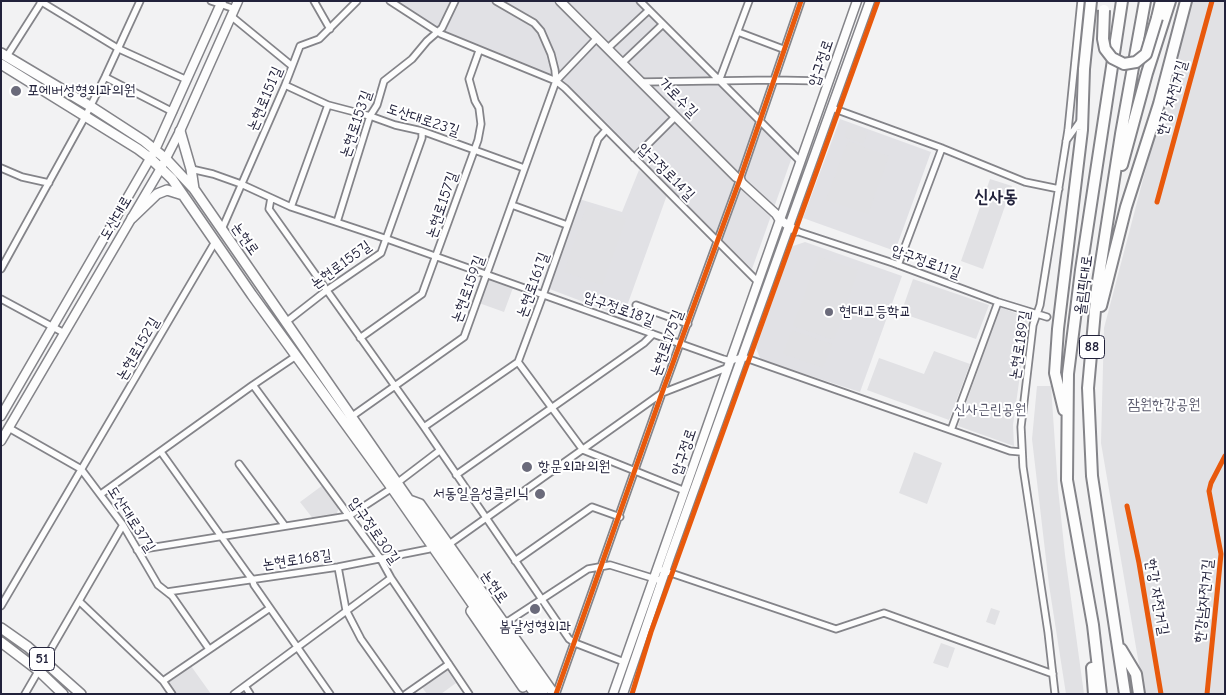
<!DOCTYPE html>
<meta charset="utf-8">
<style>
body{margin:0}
#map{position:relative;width:1226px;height:695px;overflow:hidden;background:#f2f2f3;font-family:"Comic Neue",sans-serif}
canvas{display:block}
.frame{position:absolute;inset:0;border:2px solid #22223b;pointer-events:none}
</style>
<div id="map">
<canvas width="1226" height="695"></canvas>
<div class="frame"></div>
</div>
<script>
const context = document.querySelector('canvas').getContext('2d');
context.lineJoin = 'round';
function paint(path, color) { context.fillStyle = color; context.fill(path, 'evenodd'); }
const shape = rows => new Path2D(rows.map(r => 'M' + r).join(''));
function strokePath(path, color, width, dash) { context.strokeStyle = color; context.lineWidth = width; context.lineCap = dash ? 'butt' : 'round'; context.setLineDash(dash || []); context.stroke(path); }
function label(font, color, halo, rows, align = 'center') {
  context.font = font + ' "Comic Neue","Poor Story",sans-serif'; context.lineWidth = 4; context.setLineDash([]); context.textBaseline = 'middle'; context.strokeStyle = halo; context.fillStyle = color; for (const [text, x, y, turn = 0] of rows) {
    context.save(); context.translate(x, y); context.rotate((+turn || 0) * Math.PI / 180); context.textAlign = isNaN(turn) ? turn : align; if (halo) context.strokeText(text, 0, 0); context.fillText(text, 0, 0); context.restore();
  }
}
paint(shape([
 [394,1,636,1,792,157,752,269,561,81,453,38],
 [840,119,931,152,895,251,803,218],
 [639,170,667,195,623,317,547,288,579,199,622,212],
 [805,242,902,276,860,392,765,361,760,358,756,348,790,250,793,246]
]), '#e1e1e5');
paint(shape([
 [1183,1,1225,1,1225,694,1144,694,1101,443,1104,328,1156,130],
 [848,125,868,132,863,144,844,137],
 [848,141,889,156,868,214,826,200],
 [990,179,1012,186,983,269,961,261],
 [587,205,626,219,602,285,564,272],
 [819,256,858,270,834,340,793,326],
 [489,276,514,285,504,312,479,303],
 [913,279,989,305,976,339,901,313],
 [1000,307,1028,318,1013,425,1014,446,958,426],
 [792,330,832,344,823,368,783,354],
 [934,351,970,364,949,420,867,390,879,358,924,374],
 [1037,386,1051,386,1058,488,1065,555,1084,694,1066,694,1049,585,1032,439],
 [914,452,942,463,927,504,899,493],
 [323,485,339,507,336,516,314,520,300,502],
 [991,608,1000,611,995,625,986,622],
 [941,643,955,648,948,668,933,663],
 [191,666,211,694,176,694,168,683],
 [446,668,456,683,441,694,427,694,421,686]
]), '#e1e1e4');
const street = shape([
 [40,1,119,49,187,80],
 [211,1,235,9],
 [314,1,330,29],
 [390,1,441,34,556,81,565,88,758,282],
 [496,1,534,23,541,31,551,54,555,70,556,81],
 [640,1,801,162],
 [231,16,292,66],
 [738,32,783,49],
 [608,48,649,10],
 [7,56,42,1],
 [622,63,663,24],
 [105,77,173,112],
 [719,81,749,1],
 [642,82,774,80,822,81,828,83],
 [285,85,328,105,370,116,395,125,422,131,524,168],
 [832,108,939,147,1025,182,1059,189],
 [1066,141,1081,120],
 [634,158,676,116],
 [1,168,22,177,49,183],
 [191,169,213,174,241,184,291,207,387,239,723,359,730,361,743,357],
 [271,198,269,209,424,427,569,639,575,643,624,662],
 [512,205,567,225],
 [291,207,328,105],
 [337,222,370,116,377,105,384,81,412,59,427,41,442,28,455,1],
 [222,229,285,85,300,46,319,39,357,1],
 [796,231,893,263,998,302,1047,317],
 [898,265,942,148],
 [1,269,86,115,105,77,140,1],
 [1,299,64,333],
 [636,305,688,324],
 [286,322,327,290,381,253,422,138,422,131],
 [360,338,422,294,478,140,481,124,479,108,475,101,469,79,479,51],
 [743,357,1010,451,1021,452],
 [518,362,583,450,685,491],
 [253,385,380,558,391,578,469,694],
 [351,417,464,337,556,81,597,38],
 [424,427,518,362,543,295,598,139,606,130],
 [9,428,81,469,123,525,158,585,172,596,209,649],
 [951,430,998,302],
 [161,452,248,574,252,579,254,585,270,608,330,694],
 [239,464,285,526],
 [456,475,644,343,653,334],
 [397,483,439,451],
 [101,494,253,385,296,356],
 [448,545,662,393,729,367],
 [137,550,349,516,392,488],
 [515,561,592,507,620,517],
 [338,567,346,610,361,639,400,694],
 [662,570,836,629,884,613,1053,674],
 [167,592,338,567,429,549],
 [79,601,163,681,172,694],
 [1,606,215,242],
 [504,624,588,569,610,565,662,581],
 [163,681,270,608],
 [245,686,250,694],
 [25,694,123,525],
 [234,694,391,578],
 [406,694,449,664],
 [556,694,662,393,740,179,801,1],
 [1055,694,1048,632,1023,467,1021,427,1033,325,1040,305,1068,130,1081,1]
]);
const secondary = shape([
 [560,1,736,177,740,179,742,183,776,214,779,219,796,231],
 [1,416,155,150,222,1],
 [1,441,161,168,180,131,238,1],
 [613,694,857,1],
 [623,694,670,557,870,1]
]);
const primary = shape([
 [1,53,90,106,144,141,166,159,194,189,409,500,442,549,488,612,543,694],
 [1,64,138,149,150,158,172,179,252,295,392,488,535,694],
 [180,131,191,169,194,189],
 [132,218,157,194,167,190,183,195],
 [409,500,420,504,554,694],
 [471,611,523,687],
 [1,628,28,647,81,694],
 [1,642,39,671,63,694]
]);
const highway = shape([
 [1157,18,1161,1],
 [1122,165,1147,73,1170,1],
 [1101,306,1126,207,1159,104,1186,1],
 [1064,410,1055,373,1058,329,1082,130,1084,69,1091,1],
 [1121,649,1136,674,1139,694],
 [1092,668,1094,694],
 [1101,694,1093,625,1067,480,1068,374,1081,270,1122,1],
 [1125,694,1092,476,1088,388,1097,288,1121,134,1145,1]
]);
strokePath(street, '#848489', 9);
strokePath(secondary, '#848489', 11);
strokePath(primary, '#848489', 12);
strokePath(highway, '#848489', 14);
strokePath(street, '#fdfdfd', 5.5);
strokePath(secondary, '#fdfdfd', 8);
strokePath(primary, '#fdfdfd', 9);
strokePath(highway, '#fdfdfd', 10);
const highwayBridge = shape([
 [1104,10,1103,39,1105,49,1112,58,1124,64,1136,62,1146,54,1157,18]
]);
strokePath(highwayBridge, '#848489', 14, []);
strokePath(highwayBridge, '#fdfdfd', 10);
strokePath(shape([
 [1157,202,1212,1],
 [1127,506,1139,563,1161,694],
 [556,694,662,393,740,179,801,1],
 [632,694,651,632,878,1],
 [1207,694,1221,554,1209,491,1211,483,1225,456]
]), '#e8590c', 5);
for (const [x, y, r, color] of [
 [16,91,6,"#6b6b7b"],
 [829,312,5,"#6b6b7b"],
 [527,467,6,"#6b6b7b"],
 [540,494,6,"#6b6b7b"],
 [535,609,6,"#6b6b7b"]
]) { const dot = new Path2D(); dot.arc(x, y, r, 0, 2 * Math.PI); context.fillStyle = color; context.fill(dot); strokePath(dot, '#fff', 2); }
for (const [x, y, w] of [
 [1092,347,25],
 [42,659,25]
]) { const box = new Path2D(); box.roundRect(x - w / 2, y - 11.5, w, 23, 4); context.fillStyle = '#fff'; context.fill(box); strokePath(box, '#22223b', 1); }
label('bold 14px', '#22223b', null, [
 ["88",1092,347],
 ["51",42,659]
]);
label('15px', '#22223b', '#fff', [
 ["압구정로",821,63,-71],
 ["가로수길",678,98,45],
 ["한강 자전거길",1172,98,-74],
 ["논현로151길",265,99,-67],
 ["도산대로23길",423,120,18],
 ["논현로153길",356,124,-71],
 ["압구정로14길",666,172,45],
 ["논현로157길",442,205,-71],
 ["도산대로",116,218,-60],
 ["논현로",245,239,55],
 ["압구정로11길",926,262,20],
 ["논현로155길",341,265,-36],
 ["논현로161길",533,285,-70],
 ["올림픽대로",1084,285,-83],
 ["논현로159길",468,289,-70],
 ["압구정로18길",619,309,20],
 ["논현로175길",667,343,-70],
 ["논현로189길",1020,345,-81],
 ["논현로152길",138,349,-60],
 ["압구정로",684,452,-71],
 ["도산대로37길",131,519,57],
 ["압구정로30길",374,531,55],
 ["논현로168길",297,560,-8],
 ["논현로",494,587,55],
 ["한강 자전거길",1157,597,80],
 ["한강남자전거길",1204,601,-84]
]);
label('15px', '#22223b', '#fff', [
 ["포에버성형외과의원",27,91],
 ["현대고등학교",839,312],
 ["항문외과의원",538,467],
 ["서동일음성클리닉",529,494,"right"],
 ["봄날성형외과",535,627,"center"]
], 'left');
label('15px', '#57576a', '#fff', [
 ["잠원한강공원",1164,405],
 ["신사근린공원",990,410]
]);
label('bold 18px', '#22223b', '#fff', [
 ["신사동",996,197]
]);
</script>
